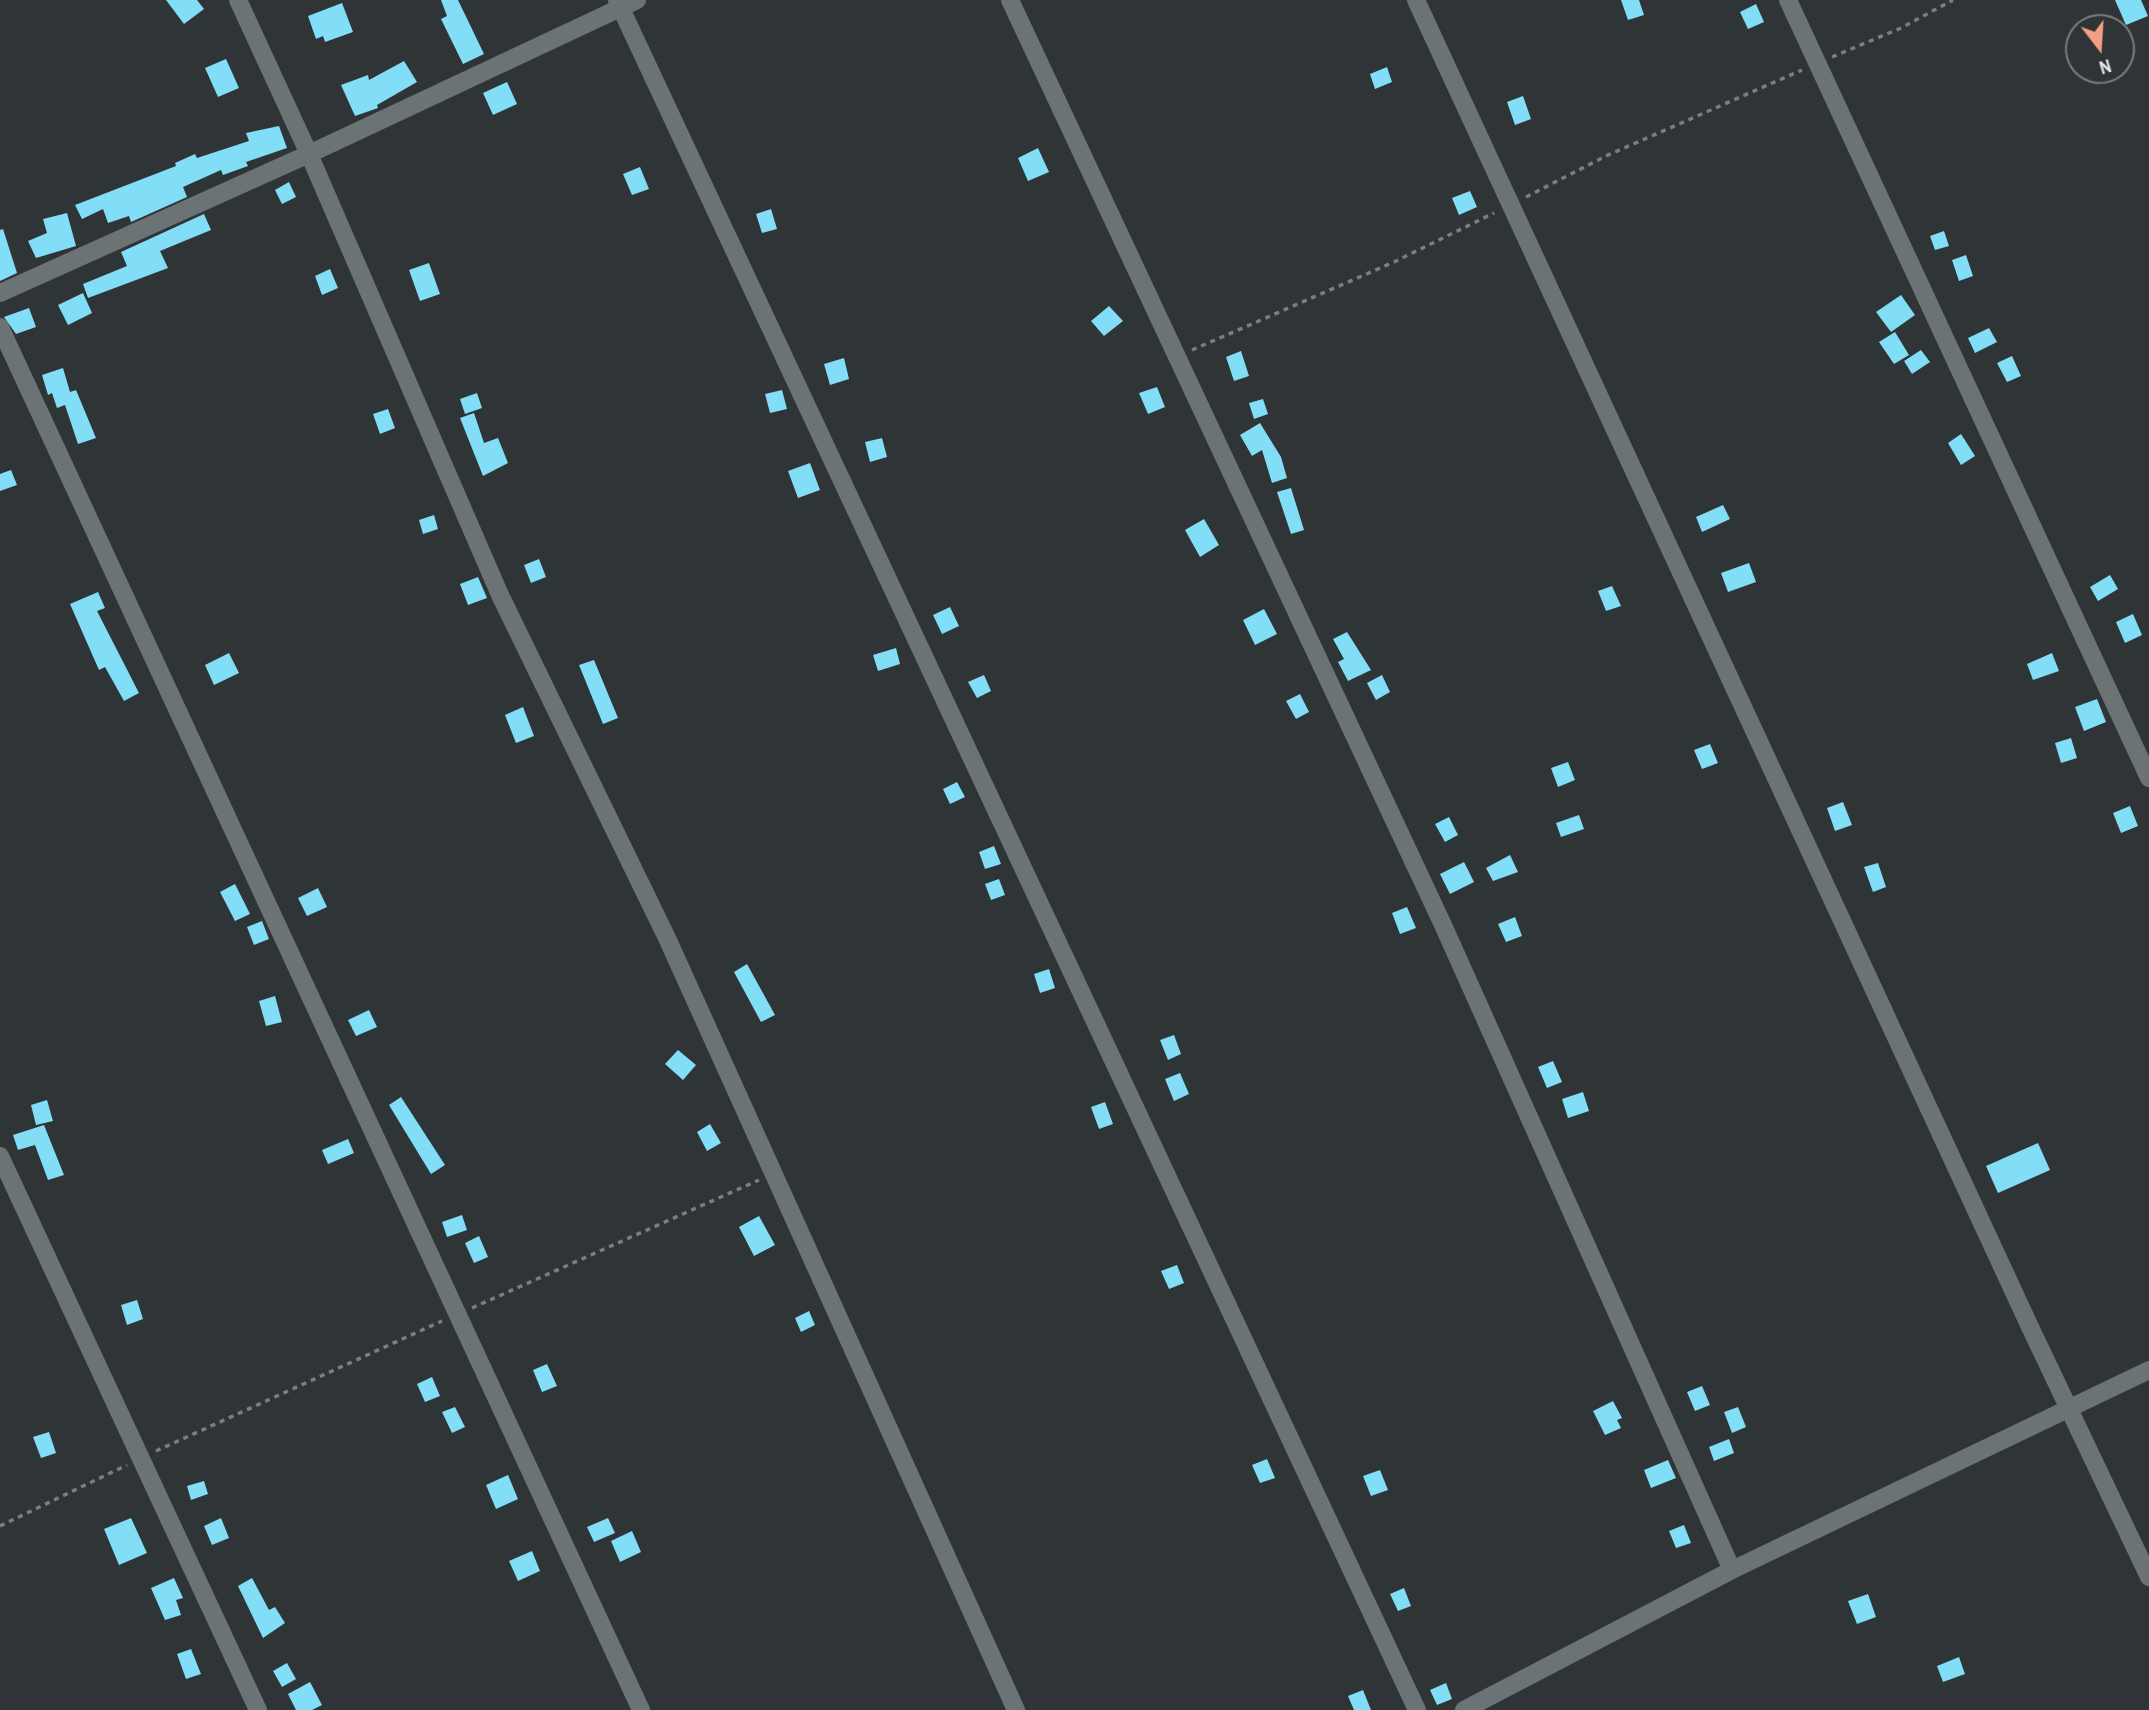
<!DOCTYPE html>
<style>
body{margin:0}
#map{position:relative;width:2149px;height:1710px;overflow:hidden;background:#2f3537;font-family:"Archivo Narrow",sans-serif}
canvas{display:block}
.north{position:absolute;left:2065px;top:14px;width:70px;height:70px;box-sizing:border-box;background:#2f3537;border:2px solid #777c7d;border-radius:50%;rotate:163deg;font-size:19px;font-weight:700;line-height:28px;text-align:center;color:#e2e6e7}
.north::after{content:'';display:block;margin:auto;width:24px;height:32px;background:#f49e86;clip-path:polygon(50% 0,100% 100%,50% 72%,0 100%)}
</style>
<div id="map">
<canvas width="2149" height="1710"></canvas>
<div class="north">N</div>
</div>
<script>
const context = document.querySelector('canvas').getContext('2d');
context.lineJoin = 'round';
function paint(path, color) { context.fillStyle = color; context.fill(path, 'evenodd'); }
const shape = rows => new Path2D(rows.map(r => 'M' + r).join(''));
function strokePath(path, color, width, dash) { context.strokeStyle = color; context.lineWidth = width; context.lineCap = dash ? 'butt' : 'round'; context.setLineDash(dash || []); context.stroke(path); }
paint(shape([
 [166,0,197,0,204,9,184,24],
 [441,0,458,0,484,54,463,64,441,19,447,16],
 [1621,0,1639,0,1644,15,1628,20],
 [2115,0,2141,0,2148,16,2126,25],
 [342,3,353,32,325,42,323,36,316,39,308,16],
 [1756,4,1764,22,1748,29,1740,12],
 [226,59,239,88,218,97,205,68],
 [404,61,417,82,377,105,378,108,355,116,341,85,368,75,369,80],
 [1387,67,1392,82,1375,89,1370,74],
 [507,82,517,104,493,115,483,93],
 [1523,96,1531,119,1515,125,1507,102],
 [279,126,287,148,246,162,248,166,223,175,221,170,183,187,187,197,131,222,129,216,108,223,103,209,82,219,75,205,176,166,175,163,195,154,197,158,249,141,246,133],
 [1038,148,1049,172,1028,181,1018,158],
 [640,167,649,189,632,195,623,174],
 [289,182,296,197,282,204,275,190],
 [1470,191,1477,207,1459,215,1452,198],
 [771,209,777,229,762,233,756,214],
 [67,213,76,246,36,258,28,241,47,233,43,219],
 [204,214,211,230,160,251,168,268,88,298,83,284,127,266,121,252],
 [3,229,17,273,0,281,0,230],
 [1944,231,1949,246,1935,250,1930,236],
 [1966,255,1973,276,1959,281,1952,260],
 [429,263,440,294,420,301,409,270],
 [330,269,338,288,322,295,315,276],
 [83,293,92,313,68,325,58,305],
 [1901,295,1915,315,1891,332,1876,312],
 [1109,306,1123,321,1104,336,1091,321],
 [29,308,36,327,16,334,4,317],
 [1989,328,1997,342,1975,353,1968,338],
 [1895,332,1909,355,1894,364,1879,342],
 [1921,350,1930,362,1912,374,1904,361],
 [1241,351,1249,376,1234,381,1226,357],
 [2012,356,2021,376,2007,382,1997,363],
 [844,358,849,379,830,385,824,364],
 [63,368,70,392,76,390,96,438,78,444,65,405,57,408,52,393,48,395,42,375],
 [1157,387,1165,407,1148,414,1139,393],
 [782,390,787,409,770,413,765,394],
 [477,393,482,408,465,414,460,399],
 [1263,399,1268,414,1254,419,1249,403],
 [388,409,395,428,380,434,373,414],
 [474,413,484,443,498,438,508,463,483,476,460,418],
 [1260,423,1281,457,1287,478,1272,483,1262,450,1252,456,1240,435],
 [1961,434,1975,456,1961,465,1948,443],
 [882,438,887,457,870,462,865,442],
 [810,463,820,490,798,498,788,471],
 [11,470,17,485,0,491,0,474],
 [1291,488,1304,530,1291,534,1277,492],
 [1723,505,1730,519,1702,532,1696,517],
 [434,515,438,529,423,534,419,520],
 [1204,519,1219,545,1200,557,1185,530],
 [539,559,546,577,531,583,524,565],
 [1749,563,1756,582,1728,592,1721,573],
 [2110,575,2118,589,2098,601,2090,587],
 [478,577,487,598,468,605,460,584],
 [1612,586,1621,606,1606,611,1598,591],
 [98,592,105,608,97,611,139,693,124,701,105,667,99,670,70,604],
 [950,607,959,626,942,634,933,615],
 [1264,609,1277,634,1255,645,1243,620],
 [2133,614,2142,635,2125,643,2116,622],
 [1347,632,1371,670,1348,681,1338,662,1344,659,1333,639],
 [896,648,900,664,878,671,873,655],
 [229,653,239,673,214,685,205,665],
 [2052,653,2059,671,2033,680,2027,664],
 [594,660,618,718,603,724,579,665],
 [984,675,991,691,977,698,968,682],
 [1382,675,1390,692,1376,700,1367,683],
 [1300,694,1309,712,1296,719,1286,701],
 [2097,699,2106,722,2084,731,2075,707],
 [523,707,534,736,516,743,505,715],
 [2071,738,2077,758,2061,763,2055,743],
 [1710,744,1718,763,1702,769,1694,750],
 [1568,762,1575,780,1558,787,1551,768],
 [957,782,965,797,950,804,943,789],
 [1843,802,1852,825,1835,831,1827,808],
 [2130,806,2138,826,2121,833,2113,813],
 [1579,815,1584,829,1561,837,1556,823],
 [1449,817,1458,835,1445,842,1435,824],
 [994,846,1001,864,985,869,979,852],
 [1510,855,1518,872,1493,881,1486,868],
 [1464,862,1474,882,1450,894,1440,874],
 [1878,863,1886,887,1873,892,1864,867],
 [999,879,1005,895,991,900,985,884],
 [235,884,250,914,235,921,220,892],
 [318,888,327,907,307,916,298,898],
 [1407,907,1416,928,1400,934,1392,913],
 [1515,917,1522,936,1506,942,1498,924],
 [262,921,269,939,254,945,247,927],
 [747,964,775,1015,761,1022,734,972],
 [1049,969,1055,988,1040,993,1034,974],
 [275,996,282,1022,266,1026,259,1001],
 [369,1010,377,1027,356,1036,348,1020],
 [1174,1035,1181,1054,1168,1060,1160,1040],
 [678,1050,696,1065,683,1080,665,1064],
 [1553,1061,1562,1082,1547,1088,1538,1067],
 [1180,1073,1189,1094,1174,1101,1165,1079],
 [1583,1092,1589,1111,1568,1118,1562,1099],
 [401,1097,445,1165,431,1174,389,1105],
 [47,1100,53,1121,36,1125,31,1105],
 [1105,1102,1113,1124,1099,1129,1091,1107],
 [710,1124,721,1143,707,1151,697,1132],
 [44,1125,64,1175,48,1180,35,1145,18,1150,13,1135],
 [348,1139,354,1153,328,1164,322,1150],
 [2038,1143,2050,1170,1998,1193,1986,1166],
 [462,1215,467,1230,447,1237,442,1222],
 [759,1216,775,1245,754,1256,739,1227],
 [479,1236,488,1257,474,1263,465,1243],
 [1177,1265,1184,1283,1169,1289,1161,1271],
 [137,1300,143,1319,127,1325,121,1305],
 [809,1311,815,1325,801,1332,795,1318],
 [547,1364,557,1386,542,1392,533,1370],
 [432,1377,440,1396,425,1402,417,1384],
 [1702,1386,1710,1405,1695,1411,1687,1392],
 [1613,1401,1622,1418,1617,1420,1621,1428,1605,1435,1593,1411],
 [455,1407,465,1427,452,1433,442,1412],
 [1738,1407,1746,1427,1732,1433,1724,1412],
 [49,1432,56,1453,41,1458,33,1437],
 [1729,1439,1734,1453,1714,1461,1709,1447],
 [1267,1459,1275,1478,1260,1483,1252,1465],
 [1668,1460,1676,1478,1651,1488,1644,1470],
 [1380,1470,1388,1490,1371,1496,1363,1476],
 [508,1475,518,1499,496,1509,486,1485],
 [204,1481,208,1494,191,1500,187,1486],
 [131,1518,147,1553,119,1565,104,1529],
 [221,1518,229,1538,212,1545,204,1526],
 [608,1518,615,1533,594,1542,587,1527],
 [1684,1525,1691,1543,1676,1548,1669,1531],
 [632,1531,641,1552,620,1562,611,1541],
 [532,1551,540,1571,518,1581,509,1561],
 [174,1578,183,1598,176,1600,181,1615,165,1620,151,1588],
 [252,1578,269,1610,275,1607,285,1623,263,1638,238,1586],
 [1404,1588,1411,1606,1398,1611,1390,1594],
 [1868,1594,1876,1617,1857,1624,1848,1601],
 [191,1649,201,1674,186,1679,177,1654],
 [1959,1657,1965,1674,1943,1682,1937,1666],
 [287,1663,296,1679,282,1687,273,1671],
 [310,1682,322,1705,312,1710,296,1710,288,1694],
 [1446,1683,1452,1699,1437,1705,1430,1690],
 [1363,1690,1371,1710,1354,1710,1348,1696]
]), '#82def6');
strokePath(shape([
 [1832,57,1901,28,1953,0],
 [1526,197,1606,156,1802,70],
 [1192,350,1394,262,1494,213],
 [472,1308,759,1180],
 [156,1451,442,1321],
 [0,1526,127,1465]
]), '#797e80', 3.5, [5, 5]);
strokePath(shape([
 [238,0,309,154,500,595,667,938,1016,1710],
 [617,0,1417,1710],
 [1010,0,1443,925,1732,1570],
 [1416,0,2030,1327,2149,1577],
 [1788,0,2149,778],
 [0,293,309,154,637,0],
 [0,327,641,1710],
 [0,1156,258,1710],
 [1464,1710,1732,1570,2149,1370]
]), '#6c7375', 18);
</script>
